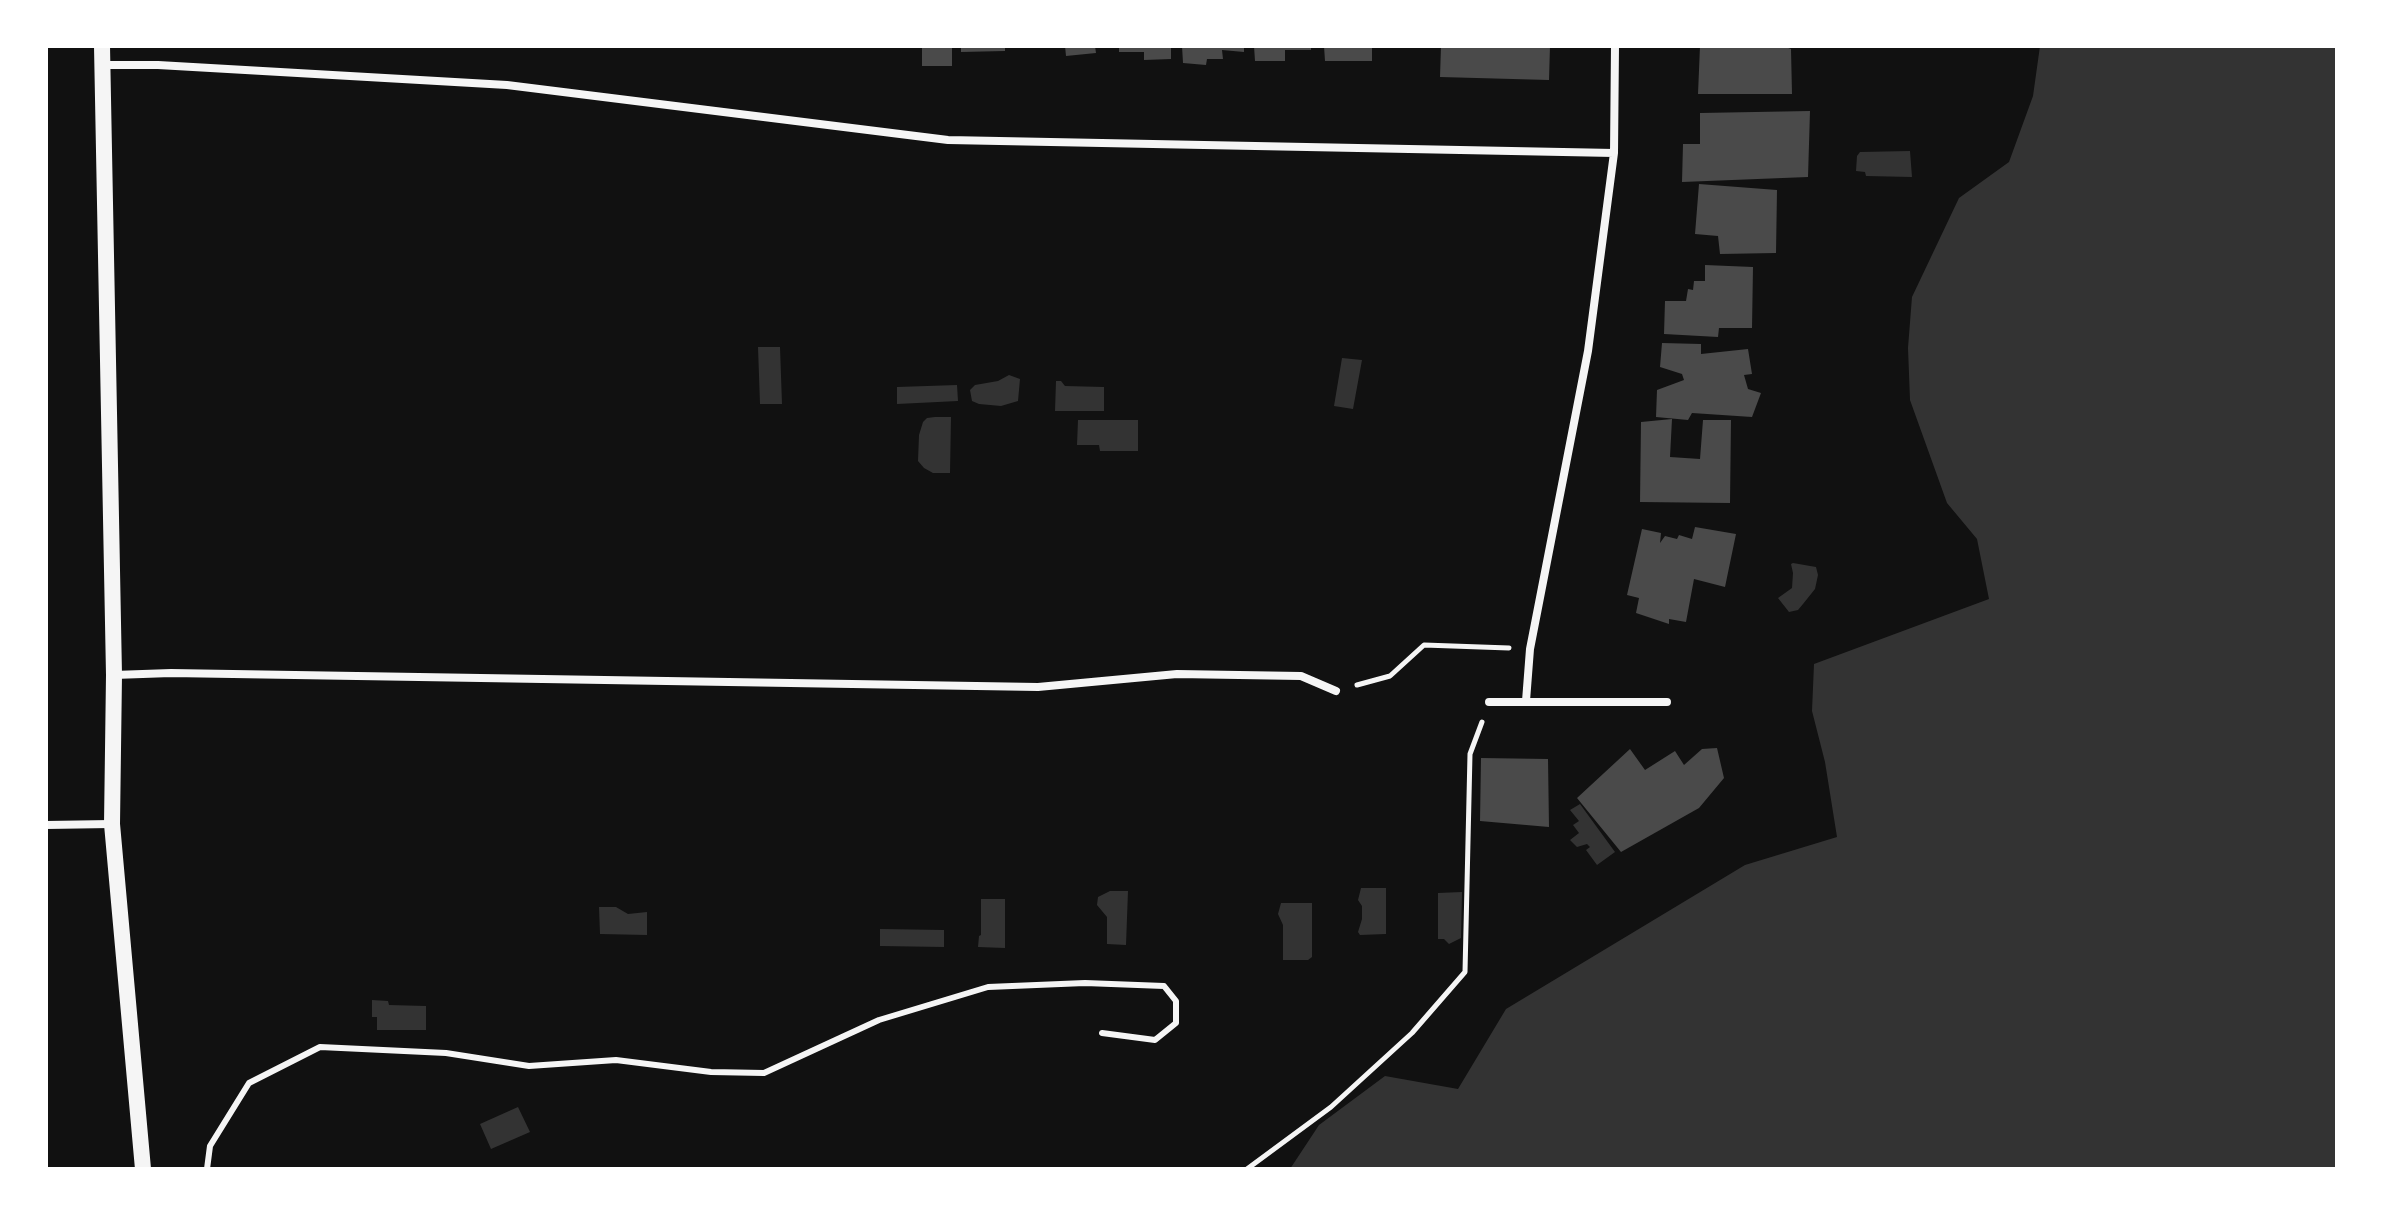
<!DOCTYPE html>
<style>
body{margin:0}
#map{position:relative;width:2383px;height:1215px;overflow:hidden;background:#111;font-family:Rubik,sans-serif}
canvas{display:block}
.frame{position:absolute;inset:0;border:48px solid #fff;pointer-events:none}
</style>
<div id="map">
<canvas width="2383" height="1215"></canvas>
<div class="frame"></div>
</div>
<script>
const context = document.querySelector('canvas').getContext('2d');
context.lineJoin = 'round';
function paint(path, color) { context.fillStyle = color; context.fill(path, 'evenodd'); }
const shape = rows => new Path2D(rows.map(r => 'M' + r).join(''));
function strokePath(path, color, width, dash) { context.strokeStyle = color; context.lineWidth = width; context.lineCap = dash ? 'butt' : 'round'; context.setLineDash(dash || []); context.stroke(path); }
paint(shape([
 [2040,46,2337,46,2337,1169,1290,1169,1319,1125,1385,1076,1458,1089,1506,1009,1745,865,1837,837,1825,762,1812,711,1814,664,1989,599,1977,539,1947,503,1910,400,1908,348,1912,297,1959,198,2009,162,2033,96],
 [1910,151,1912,177,1866,176,1865,172,1856,171,1857,156,1860,152],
 [758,347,780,347,782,404,760,404],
 [1342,358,1362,360,1353,409,1334,406],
 [1009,375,1020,379,1018,401,1001,406,979,404,972,401,970,390,975,385,998,381],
 [1056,381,1061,381,1065,386,1104,387,1104,411,1055,411],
 [957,385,958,401,897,404,897,387],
 [935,417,951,417,950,473,933,473,924,468,918,461,919,435,923,422,927,418],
 [1078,420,1138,420,1138,451,1100,451,1099,445,1077,445],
 [1793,563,1816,567,1818,575,1815,589,1803,604,1798,610,1789,612,1778,598,1792,588,1793,573,1791,564],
 [1580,804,1615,852,1597,865,1586,850,1590,847,1587,844,1577,847,1570,840,1579,833,1573,825,1579,821,1570,810],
 [1361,888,1386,888,1386,934,1360,935,1358,932,1362,919,1362,906,1358,900],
 [1110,891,1128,891,1126,945,1107,944,1107,917,1097,905,1098,897],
 [1462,892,1461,938,1449,944,1444,939,1438,939,1438,893],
 [981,899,1005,899,1005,948,978,947,979,936,981,935],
 [1281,903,1312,903,1312,957,1308,960,1283,960,1283,925,1278,914],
 [599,907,616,907,628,914,647,912,647,935,600,934],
 [880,929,944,930,944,947,880,946],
 [372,1000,388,1001,389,1005,426,1006,426,1030,377,1030,377,1017,372,1017],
 [518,1107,530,1132,491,1149,480,1124]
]), '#333');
paint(shape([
 [922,46,952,46,952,66,922,66],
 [961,46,1005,46,1005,51,961,52],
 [1065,46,1095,46,1096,53,1066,56],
 [1119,46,1171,46,1171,59,1144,60,1144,52,1119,52],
 [1182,46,1244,46,1244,52,1222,50,1223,59,1207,59,1206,65,1183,63],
 [1254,46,1311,46,1311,50,1285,50,1285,61,1255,61],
 [1324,46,1372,46,1372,61,1325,61],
 [1441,46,1550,46,1549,80,1440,77],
 [1700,46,1783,46,1791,49,1792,94,1698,94],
 [1810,111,1808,177,1682,182,1683,144,1700,144,1700,113],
 [1699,184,1777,190,1776,253,1720,254,1718,236,1695,234],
 [1705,265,1753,267,1752,328,1719,328,1718,337,1664,334,1665,301,1686,301,1688,289,1693,290,1694,281,1705,281],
 [1662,343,1701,344,1701,354,1748,349,1752,374,1744,375,1748,389,1761,393,1752,417,1692,413,1688,420,1656,417,1657,390,1684,380,1682,374,1660,367],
 [1672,419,1670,457,1700,459,1703,420,1731,420,1730,503,1640,502,1641,422],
 [1695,527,1736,534,1725,587,1694,579,1686,622,1669,619,1669,624,1636,613,1639,598,1627,595,1642,529,1661,533,1660,543,1665,536,1677,539,1679,535,1692,539],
 [1717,748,1724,778,1699,808,1621,852,1577,798,1630,749,1645,770,1675,751,1684,765,1702,749],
 [1481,758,1548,759,1549,827,1480,821]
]), '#4a4a4a');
strokePath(shape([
 [1357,685,1390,676,1424,645,1509,648],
 [1247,1169,1331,1107,1412,1033,1465,972,1470,754,1482,722]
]), '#f5f5f5', 5);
strokePath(shape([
 [207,1169,210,1146,249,1083,320,1047,446,1053,529,1066,616,1060,711,1072,764,1073,879,1020,988,987,1085,983,1164,986,1176,1001,1176,1023,1155,1040,1102,1033]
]), '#f5f5f5', 6);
strokePath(shape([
 [103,65,158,65,507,85,948,140,1614,153],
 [114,675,171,673,1038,687,1177,674,1301,676,1336,691],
 [1526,701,1530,649,1588,351,1614,153,1615,46],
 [1489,702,1667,702],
 [46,825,111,824]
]), '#f5f5f5', 8);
strokePath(shape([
 [102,46,114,675,112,824,143,1169]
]), '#f5f5f5', 16);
</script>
